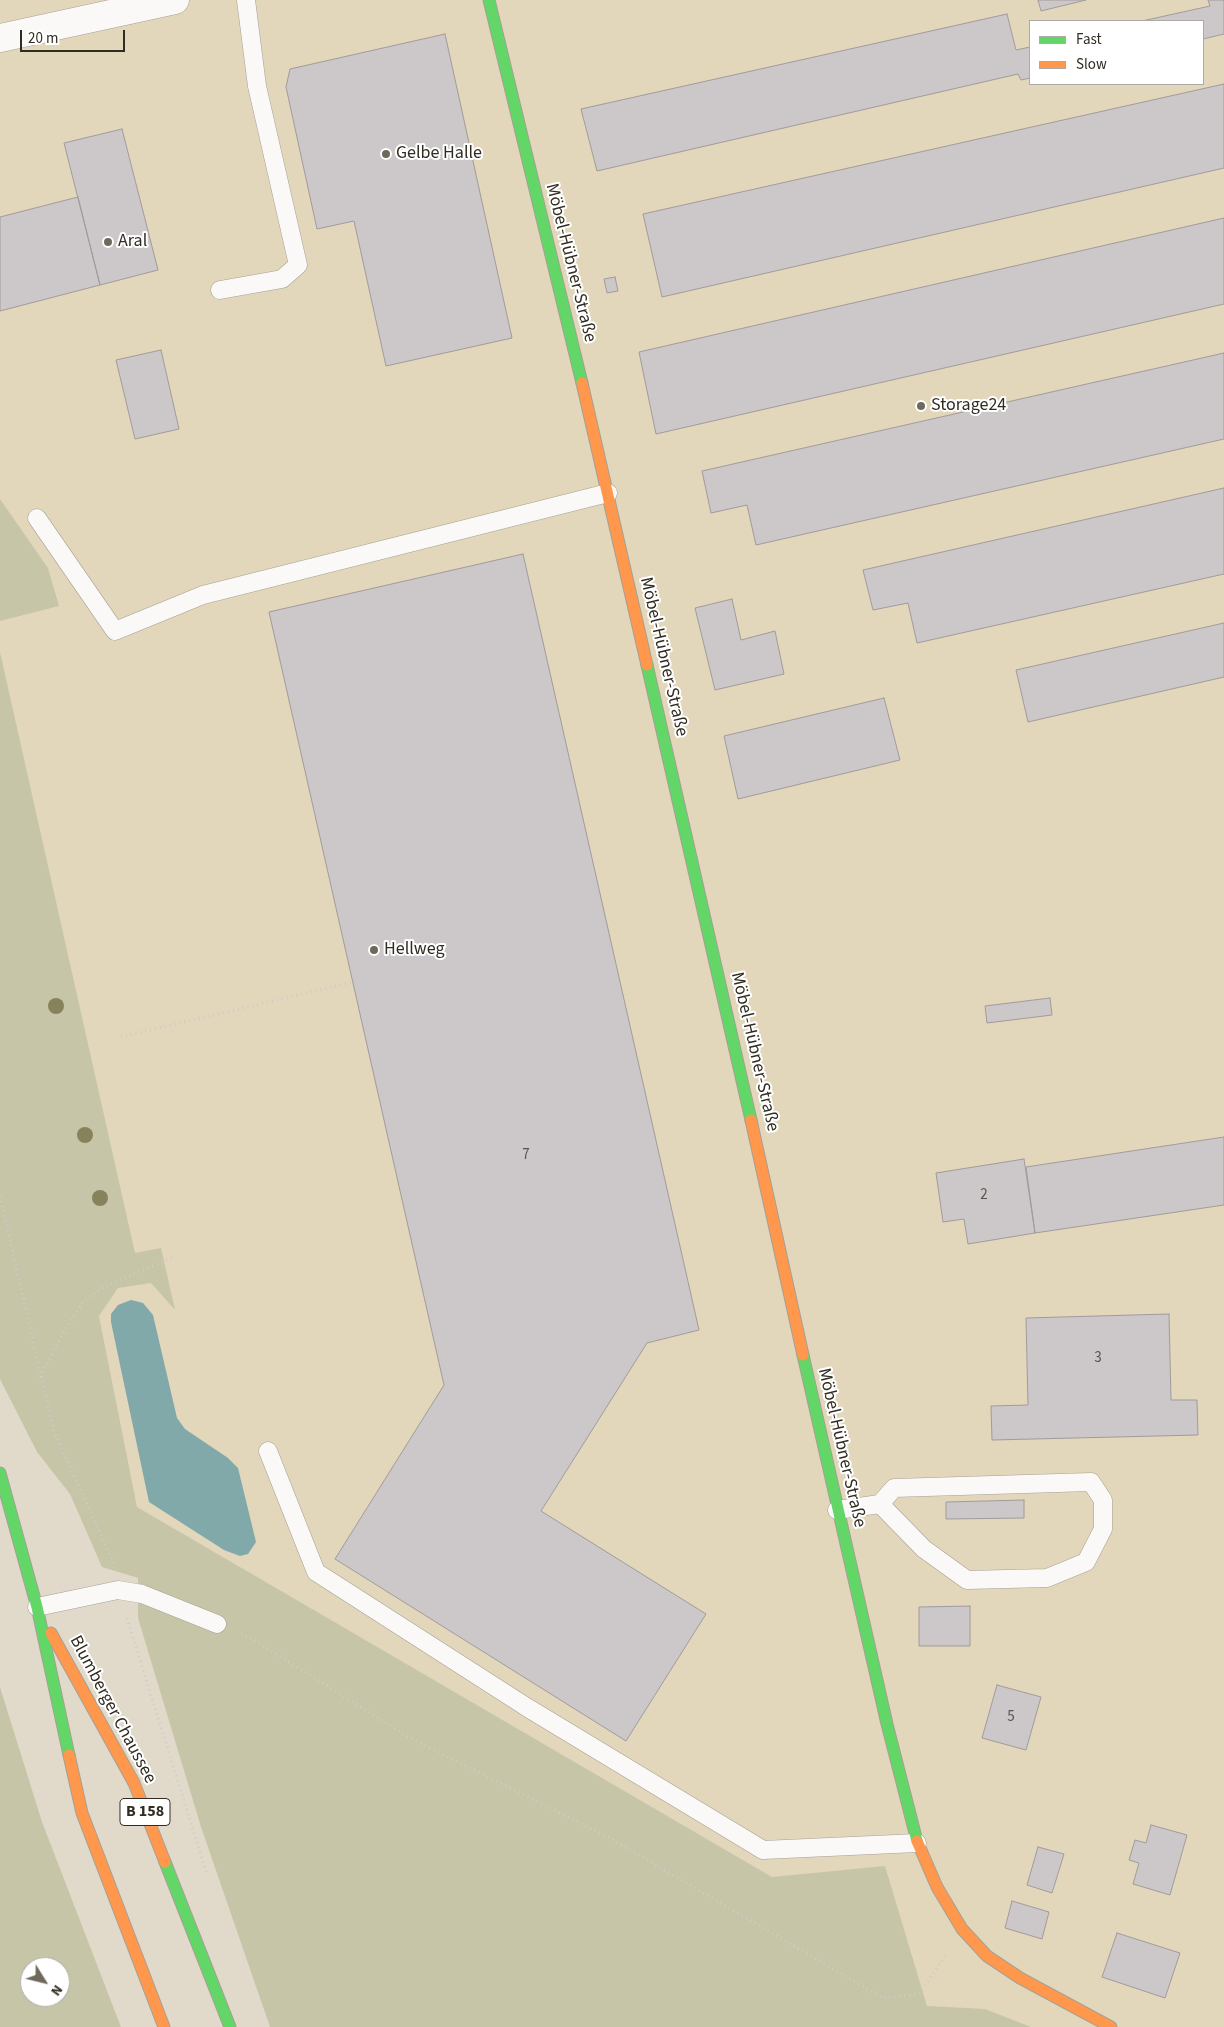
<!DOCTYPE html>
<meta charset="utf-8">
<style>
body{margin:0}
#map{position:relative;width:1224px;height:2027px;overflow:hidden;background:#e1dacb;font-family:"Source Sans 3",sans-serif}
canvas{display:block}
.legend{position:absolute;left:1029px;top:20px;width:175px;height:65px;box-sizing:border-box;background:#fff;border:1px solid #adaba6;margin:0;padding:6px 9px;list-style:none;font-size:15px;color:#312c21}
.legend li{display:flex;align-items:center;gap:10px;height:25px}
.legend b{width:25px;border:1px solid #adaba6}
.north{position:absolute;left:20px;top:1957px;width:50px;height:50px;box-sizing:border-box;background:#fff;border:1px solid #adaba6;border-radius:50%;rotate:126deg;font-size:14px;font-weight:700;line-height:20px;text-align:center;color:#312c21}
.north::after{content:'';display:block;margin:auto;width:18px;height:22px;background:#6f695c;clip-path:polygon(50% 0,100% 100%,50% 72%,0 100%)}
.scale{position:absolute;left:20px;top:30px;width:105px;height:22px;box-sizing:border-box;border:2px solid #312c21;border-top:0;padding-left:6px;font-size:15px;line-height:18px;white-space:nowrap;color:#312c21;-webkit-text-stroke:4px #fff;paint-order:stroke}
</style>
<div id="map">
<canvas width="1224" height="2027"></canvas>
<ul class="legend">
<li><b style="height:6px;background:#63d668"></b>Fast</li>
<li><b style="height:6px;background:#ff974d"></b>Slow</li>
</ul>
<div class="north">N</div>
<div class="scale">20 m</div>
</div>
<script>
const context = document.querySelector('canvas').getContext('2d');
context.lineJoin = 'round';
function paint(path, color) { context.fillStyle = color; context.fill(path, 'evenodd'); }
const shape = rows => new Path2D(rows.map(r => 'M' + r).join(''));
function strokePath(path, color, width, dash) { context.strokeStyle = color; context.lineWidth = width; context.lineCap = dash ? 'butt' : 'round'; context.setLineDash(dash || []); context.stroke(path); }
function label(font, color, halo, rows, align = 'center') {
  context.font = font + ' "Source Sans 3",sans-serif'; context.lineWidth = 4; context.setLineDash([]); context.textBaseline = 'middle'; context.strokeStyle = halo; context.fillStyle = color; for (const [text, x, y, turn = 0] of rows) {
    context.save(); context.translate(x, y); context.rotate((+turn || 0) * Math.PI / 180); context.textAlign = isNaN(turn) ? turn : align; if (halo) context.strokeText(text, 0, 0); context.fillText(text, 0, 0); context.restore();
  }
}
paint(shape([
 [0,0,1224,0,1224,2027,1031,2027,985,2009,927,2007,885,1867,772,1877,137,1507,99,1316,118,1288,151,1283,174,1309,161,1248,135,1253,0,652,0,621,59,606,48,568,0,499],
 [1030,21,1203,21,1203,84,1030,84]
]), '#e2d6bb');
paint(shape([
 [0,499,48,568,59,606,0,621],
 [0,652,135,1253,161,1248,175,1310,151,1283,118,1288,99,1316,137,1507,772,1877,885,1866,927,2006,985,2009,1031,2027,270,2027,201,1827,138,1618,138,1578,102,1567,70,1494,37,1452,0,1379],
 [0,1687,42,1822,121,2027,0,2027],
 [30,1967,60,1967,60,1997,30,1997]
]), '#c7c5a7');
paint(shape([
 [131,1300,143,1303,153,1315,177,1418,185,1429,228,1458,238,1468,256,1542,248,1554,240,1556,224,1550,149,1502,111,1322,111,1314,118,1305]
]), '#81a9a9');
const building = shape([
 [1038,0,1086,0,1041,11,1038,0],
 [1208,0,1224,0,1224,34,1203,39,1203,21,1142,21,1210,6,1208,0],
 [1007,14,1016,50,1030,47,1030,78,1021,80,1018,74,597,171,581,109,1007,14],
 [445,34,512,338,386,366,354,221,317,229,286,87,290,69,445,34],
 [1224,84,1224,168,662,297,643,214,1224,84],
 [122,129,158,270,100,285,64,143,122,129],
 [78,197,100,285,0,311,0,217,78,197],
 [1224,218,1224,304,656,434,639,352,1224,218],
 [615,277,618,291,607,293,604,279,615,277],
 [161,350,179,429,135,439,116,360,161,350],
 [1224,353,1224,439,756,545,747,505,711,513,702,471,1224,353],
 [1224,488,1224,574,917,643,908,603,873,610,863,570,1224,488],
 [523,554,699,1330,647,1343,541,1511,706,1614,626,1741,335,1559,444,1385,269,612,523,554],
 [732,599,741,640,775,631,784,674,715,690,695,608,732,599],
 [1224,623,1224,677,1028,722,1016,670,1224,623],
 [884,698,900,760,738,799,724,736,884,698],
 [1050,998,1052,1015,987,1023,985,1006,1050,998],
 [1224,1137,1224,1205,1035,1233,1026,1167,1224,1137],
 [1024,1159,1035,1233,968,1244,964,1219,943,1222,936,1173,1024,1159],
 [1169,1314,1171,1400,1197,1400,1198,1435,992,1440,991,1406,1028,1405,1026,1318,1169,1314],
 [1024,1500,1024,1518,946,1519,946,1502,1024,1500],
 [970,1606,970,1646,919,1646,919,1607,970,1606],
 [997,1685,1041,1697,1026,1750,982,1738,997,1685],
 [1151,1825,1187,1835,1170,1895,1133,1884,1139,1863,1129,1860,1135,1840,1146,1843,1151,1825],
 [1038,1847,1064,1854,1052,1893,1027,1885,1038,1847],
 [1012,1901,1049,1912,1042,1939,1005,1928,1012,1901],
 [1117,1933,1180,1953,1165,1998,1102,1977,1117,1933]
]);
paint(building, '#ccc7c9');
strokePath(building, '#a19c9b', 1);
const lane = shape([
 [220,290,282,279,298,265,257,86,246,0],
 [37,518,115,631,203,595,608,493],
 [268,1451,316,1572,528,1708,763,1850,917,1843],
 [837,1510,880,1504,894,1488,1091,1482,1103,1500,1103,1529,1086,1562,1047,1578,967,1580,924,1549,880,1504],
 [37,1607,118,1590,142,1594,217,1624]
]);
const street = shape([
 [0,38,175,0]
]);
const fast = shape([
 [489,0,582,383],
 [647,665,751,1120],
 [803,1355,887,1724,917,1841],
 [0,1473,37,1607,69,1755],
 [165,1862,230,2027]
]);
const slow = shape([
 [582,383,647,665],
 [751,1120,803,1355],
 [51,1633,134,1783,165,1862],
 [69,1755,82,1813,164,2027],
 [917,1841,937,1887,962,1929,987,1956,1020,1978,1111,2027]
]);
strokePath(lane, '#a6a095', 19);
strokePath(street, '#a6a095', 29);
strokePath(fast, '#a6a095', 13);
strokePath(slow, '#a6a095', 13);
strokePath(shape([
 [121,1037,353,982],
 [0,1196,54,1432,114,1564],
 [40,1377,63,1333,84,1301,102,1288,174,1257],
 [127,1618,207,1875],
 [241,1634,254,1640,410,1738,608,1837,883,1998,919,1994,945,1956]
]), '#ceccc8', 3, [1, 4]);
strokePath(lane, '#faf9f7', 18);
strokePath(street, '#faf9f7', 28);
strokePath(fast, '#63d668', 11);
strokePath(slow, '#ff974d', 11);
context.fillStyle = '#86835c';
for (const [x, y] of [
 [56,1006],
 [85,1135],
 [100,1198]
]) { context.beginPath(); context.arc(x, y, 8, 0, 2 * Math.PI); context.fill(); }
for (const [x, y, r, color] of [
 [386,154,5,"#6f695c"],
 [108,242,5,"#6f695c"],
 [921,406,5,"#6f695c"],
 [374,950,5,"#6f695c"]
]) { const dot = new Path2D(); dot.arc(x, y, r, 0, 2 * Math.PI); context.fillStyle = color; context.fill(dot); strokePath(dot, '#fff', 2); }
label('15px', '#58534b', null, [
 ["7",526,1156],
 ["2",984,1196],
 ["3",1098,1359],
 ["5",1011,1718]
]);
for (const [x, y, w] of [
 [145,1812,50]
]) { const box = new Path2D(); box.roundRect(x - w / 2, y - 13.5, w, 27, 4); context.fillStyle = '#fff'; context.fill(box); strokePath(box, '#312c21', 1); }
label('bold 16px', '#312c21', null, [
 ["B 158",145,1812]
]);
label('18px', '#312c21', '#fff', [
 ["Gelbe Halle",396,154],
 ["Aral",118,242],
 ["Storage24",931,406],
 ["Hellweg",384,950]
], 'left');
label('18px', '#312c21', '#fff', [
 ["Möbel-Hübner-Straße",570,263,76],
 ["Möbel-Hübner-Straße",663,657,77],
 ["Möbel-Hübner-Straße",754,1052,77],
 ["Möbel-Hübner-Straße",841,1448,77],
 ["Blumberger Chaussee",112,1710,62]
]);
</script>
